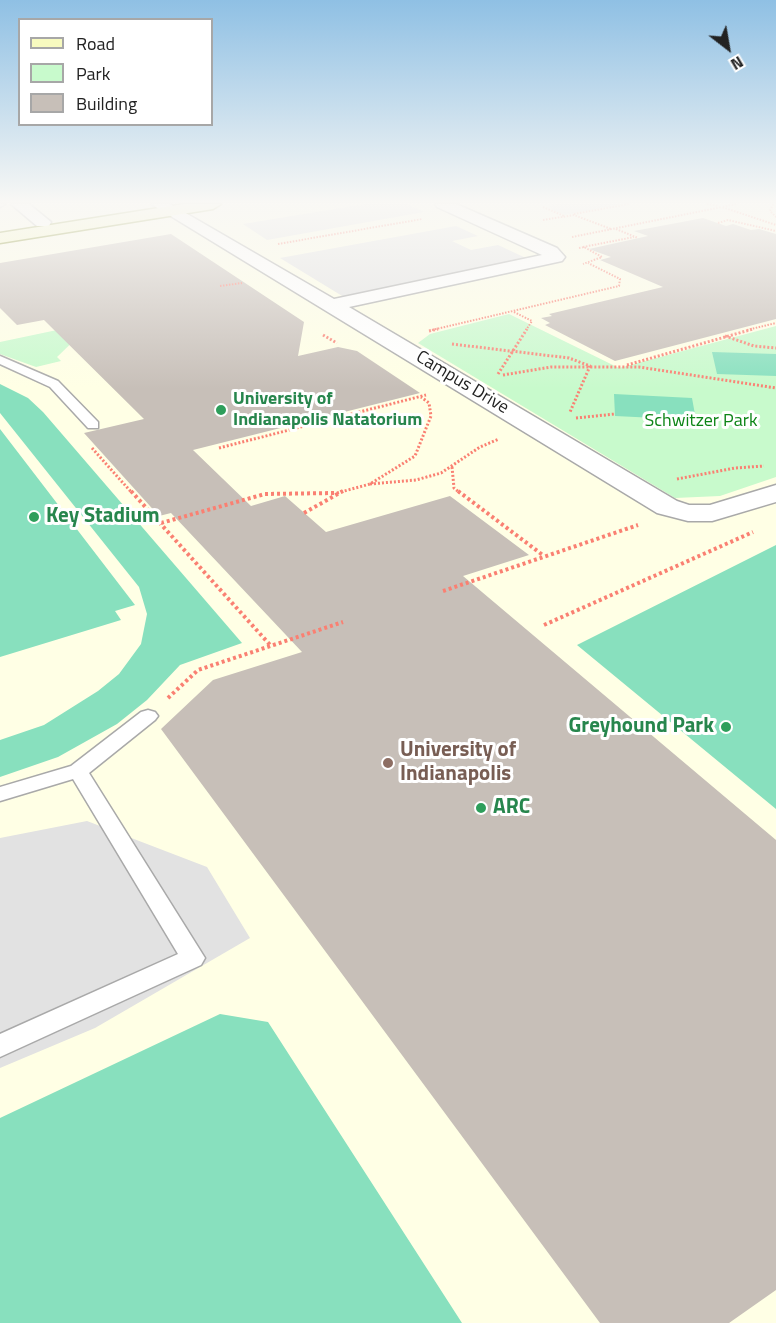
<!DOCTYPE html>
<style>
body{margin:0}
#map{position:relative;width:776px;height:1323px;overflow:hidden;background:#f2efe9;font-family:"Titillium Web",sans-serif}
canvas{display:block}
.legend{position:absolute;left:18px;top:18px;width:195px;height:108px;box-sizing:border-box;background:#fff;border:2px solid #a7a7a7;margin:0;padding:8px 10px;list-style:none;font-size:18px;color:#222}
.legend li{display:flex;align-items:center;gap:12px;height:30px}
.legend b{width:30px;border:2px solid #a7a7a7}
.north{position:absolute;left:698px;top:18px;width:60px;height:60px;-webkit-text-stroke:4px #fff;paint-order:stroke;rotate:149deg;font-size:16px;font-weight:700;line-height:24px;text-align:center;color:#222}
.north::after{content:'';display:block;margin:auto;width:21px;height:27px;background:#222;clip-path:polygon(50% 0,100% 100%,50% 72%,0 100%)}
</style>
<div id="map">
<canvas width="776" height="1323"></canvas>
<ul class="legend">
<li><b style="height:8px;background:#f7fabf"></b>Road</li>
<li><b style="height:16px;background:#c8facc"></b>Park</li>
<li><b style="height:16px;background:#c7bfb8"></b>Building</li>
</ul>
<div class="north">N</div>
</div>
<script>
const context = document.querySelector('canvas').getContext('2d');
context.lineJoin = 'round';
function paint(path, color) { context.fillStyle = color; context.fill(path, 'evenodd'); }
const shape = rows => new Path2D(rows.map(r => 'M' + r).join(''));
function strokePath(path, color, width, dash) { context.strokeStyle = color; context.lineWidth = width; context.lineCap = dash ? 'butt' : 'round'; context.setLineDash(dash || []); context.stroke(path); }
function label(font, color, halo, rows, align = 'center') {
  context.font = font + ' "Titillium Web",sans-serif'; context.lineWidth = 6; context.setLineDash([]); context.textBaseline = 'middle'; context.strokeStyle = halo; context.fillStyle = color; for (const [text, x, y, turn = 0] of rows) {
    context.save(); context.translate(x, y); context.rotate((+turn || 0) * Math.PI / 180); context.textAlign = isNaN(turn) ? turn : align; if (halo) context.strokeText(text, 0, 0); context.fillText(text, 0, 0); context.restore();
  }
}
paint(shape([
 [0,204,776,204,776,1323,0,1323]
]), '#ffffe5');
paint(shape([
 [509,314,619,368,776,326,776,477,720,496,675,498,418,343,430,334],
 [87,328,57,357,61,361,36,367,0,354,0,342,57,330]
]), '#c8facc');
paint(shape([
 [712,352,776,354,776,376,717,374],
 [0,384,28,398,43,412,242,643,180,665,147,700,117,724,58,757,0,777,0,740,44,725,98,691,119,674,141,644,147,614,139,587,0,413],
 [614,394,692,398,696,420,615,416],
 [0,429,135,605,115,611,121,620,0,657],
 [776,545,776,809,577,645],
 [220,1014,268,1022,462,1323,0,1323,0,1118]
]), '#88e0be');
paint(shape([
 [365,204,407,204,424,212,267,240,243,224],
 [556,204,622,204,565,215,552,210,549,205],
 [456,226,478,236,452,241,471,250,498,245,543,266,357,305,280,258],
 [87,821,207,867,250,938,95,1028,0,1068,0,838]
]), '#e2e2e2');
paint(shape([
 [703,218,726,226,733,224,751,230,759,229,776,234,776,319,615,361,545,325,550,323,541,318,552,316,549,314,663,287,600,260,611,257,589,249,648,236,634,231],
 [171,234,304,322,298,356,338,347,357,351,420,393,193,450,251,506,285,496,326,532,450,496,529,555,463,576,776,840,776,1290,729,1323,600,1323,161,729,213,680,302,652,171,513,159,516,84,433,144,419,44,320,17,325,0,308,0,263]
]), '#c7bfb8');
const service = shape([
 [0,204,5,204,0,207,0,204],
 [0,356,58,381,98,422,98,428,88,428,50,387,0,364,0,356],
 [148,710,155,712,158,716,155,720,89,773,205,958,201,965,0,1057,0,1034,178,954,73,779,0,801,0,787,71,766,141,712,148,710]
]);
const minor = shape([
 [11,204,29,204,51,222,49,226,37,226,11,204],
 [151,204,170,204,334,299,542,255,437,207,435,204,456,204,557,248,565,257,562,261,349,307,677,501,689,505,710,505,776,485,776,502,712,521,688,521,657,513,151,204]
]);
const secondary = shape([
 [184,204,221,204,213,209,0,243,0,233,184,204]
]);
strokePath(service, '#a9a9a9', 3);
strokePath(minor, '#a9a9a9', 3);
strokePath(secondary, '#707d05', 3);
strokePath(shape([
 [707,204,718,206],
 [736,204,722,207,776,225],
 [773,204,770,211,776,217],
 [543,207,564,216],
 [574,214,629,204],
 [543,220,574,215,611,229],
 [718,223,728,220,776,231],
 [616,229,638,238],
 [572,237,722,207],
 [278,244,422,219],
 [583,247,634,237],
 [579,248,584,247,602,257,583,264],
 [220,286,242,283],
 [514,312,532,321,526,330],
 [432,330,619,286,620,279,588,263],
 [747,330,776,323]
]), '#fa8072', 2, [1.5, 1.5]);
strokePath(shape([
 [429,331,438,329],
 [323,335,337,343],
 [725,336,754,346,776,348],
 [452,344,569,358,590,366,570,412],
 [627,365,753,329],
 [498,374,527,329],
 [503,375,551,367,639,367,776,388],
 [576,418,615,414],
 [92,448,132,493],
 [219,448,426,395],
 [452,467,454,488,460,493],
 [677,479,735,468,764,466],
 [370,484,416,480,441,473,480,447,499,439],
 [337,493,370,484,415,456,431,416,429,403,421,397]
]), '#fa8072', 3, [2, 2]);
strokePath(shape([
 [131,491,271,646],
 [458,491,544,556],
 [304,513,343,491],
 [161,523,265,494,335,493],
 [443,591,638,525],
 [544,625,753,532],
 [168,698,198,670,343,622]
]), '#fa8072', 4, [3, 3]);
paint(service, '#fff');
paint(minor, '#fff');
paint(secondary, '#f7fabf');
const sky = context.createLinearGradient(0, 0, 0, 389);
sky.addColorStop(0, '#8fc0e4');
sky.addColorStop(0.52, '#f9f8f5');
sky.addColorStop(1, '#f9f8f500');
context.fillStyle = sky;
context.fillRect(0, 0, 776, 389);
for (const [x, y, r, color] of [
 [221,410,6,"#2e9e5b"],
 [34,517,6,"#2e9e5b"],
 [726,727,6,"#2e9e5b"],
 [388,763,6,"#8d6e63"],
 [481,808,6,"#2e9e5b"]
]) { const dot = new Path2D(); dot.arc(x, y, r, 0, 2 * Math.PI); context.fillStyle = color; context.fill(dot); strokePath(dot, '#fff', 2); }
label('18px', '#222', '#fff', [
 ["Campus Drive",462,383,31]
]);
label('bold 18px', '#27864d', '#fff', [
 ["University of",233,400],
 ["Indianapolis Natatorium",233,421]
], 'left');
label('18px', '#0c8416', '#fff', [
 ["Schwitzer Park",701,422]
]);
label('bold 21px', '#27864d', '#fff', [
 ["Key Stadium",46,517],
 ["Greyhound Park",714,727,"right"],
 ["ARC",493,808]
], 'left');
label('bold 21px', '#785e54', '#fff', [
 ["University of",400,751],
 ["Indianapolis",400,775]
], 'left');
</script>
